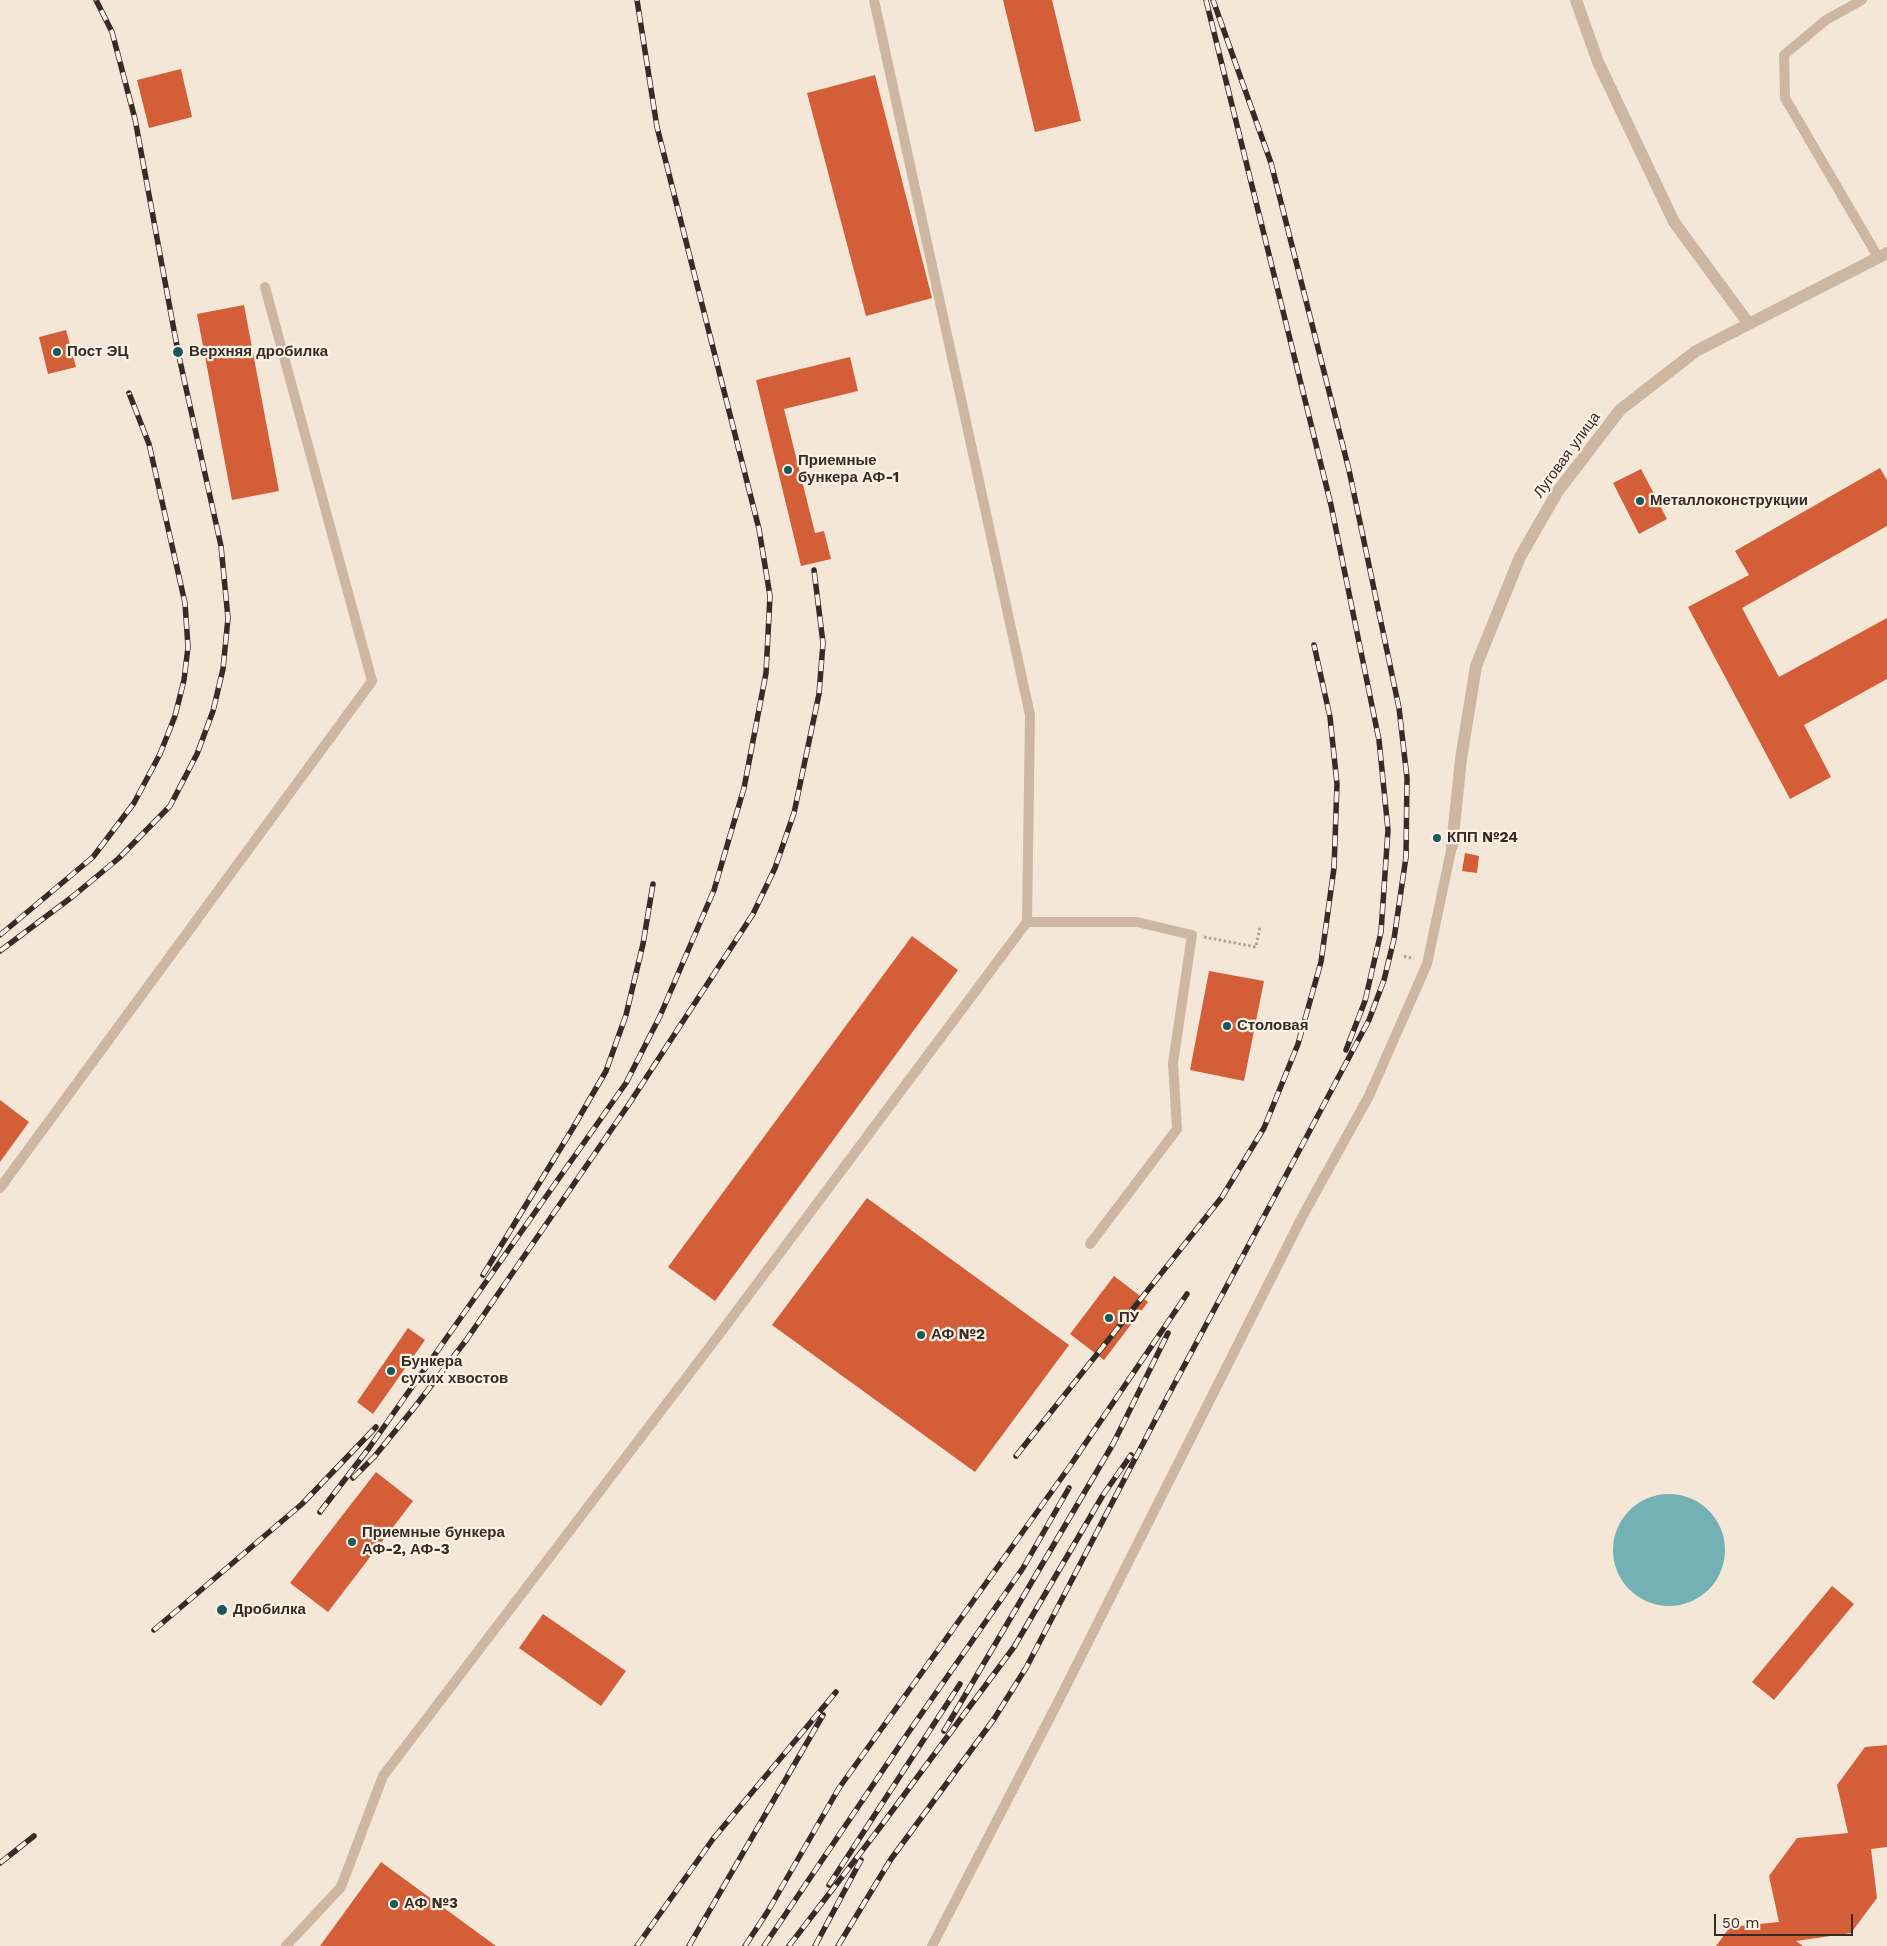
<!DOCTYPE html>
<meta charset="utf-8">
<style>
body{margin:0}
#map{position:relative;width:1887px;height:1946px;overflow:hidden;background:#f4e7d8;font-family:"Work Sans",sans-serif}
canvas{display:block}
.scale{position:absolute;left:1714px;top:1914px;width:139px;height:22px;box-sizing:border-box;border:2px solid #372b26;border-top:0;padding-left:6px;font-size:15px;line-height:18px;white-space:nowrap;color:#372b26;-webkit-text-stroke:4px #fbf1e5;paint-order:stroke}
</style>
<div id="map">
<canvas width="1887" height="1946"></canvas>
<div class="scale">50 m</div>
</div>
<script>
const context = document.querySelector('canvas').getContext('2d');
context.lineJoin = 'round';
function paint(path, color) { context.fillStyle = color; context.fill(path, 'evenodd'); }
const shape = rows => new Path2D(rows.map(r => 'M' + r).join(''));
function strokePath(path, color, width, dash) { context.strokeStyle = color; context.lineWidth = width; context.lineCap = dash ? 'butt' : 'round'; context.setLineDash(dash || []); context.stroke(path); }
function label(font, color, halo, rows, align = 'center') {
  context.font = font + ' "Work Sans",sans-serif'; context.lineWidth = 4.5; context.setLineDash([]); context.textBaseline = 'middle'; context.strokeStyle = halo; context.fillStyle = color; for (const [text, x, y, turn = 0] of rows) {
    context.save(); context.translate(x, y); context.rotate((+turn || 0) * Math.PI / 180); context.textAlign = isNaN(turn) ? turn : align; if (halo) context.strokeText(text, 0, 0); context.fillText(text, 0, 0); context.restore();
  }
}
paint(shape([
 '1613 1550a56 56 0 1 1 112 0a56 56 0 1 1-112 0Z'
]), '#74b1b4');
paint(shape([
 [1003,0,1052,0,1081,121,1035,132],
 [181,69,192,117,149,128,137,80],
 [875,75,932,298,866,316,807,93],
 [244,305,279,491,232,500,197,314],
 [66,330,76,367,48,374,39,337],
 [850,357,858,391,784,409,815,533,824,531,831,559,801,566,756,380],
 [1880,468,1887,480,1887,526,1742,608,1779,677,1887,618,1887,679,1804,725,1831,777,1790,799,1688,607,1749,575,1735,551],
 [1641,469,1667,519,1639,534,1613,483],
 [1465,853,1479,856,1477,873,1462,871],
 [912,936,958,970,715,1301,668,1267],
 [1209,971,1264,981,1244,1081,1190,1070],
 [0,1100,29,1122,0,1162],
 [867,1198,1069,1345,975,1472,772,1325],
 [1114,1276,1148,1302,1104,1360,1070,1334],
 [408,1328,425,1340,373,1414,357,1402],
 [376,1472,413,1501,328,1612,290,1583],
 [1832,1586,1854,1604,1774,1700,1752,1682],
 [543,1614,626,1671,601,1706,519,1648],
 [1887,1745,1887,1847,1871,1849,1877,1898,1851,1933,1796,1941,1803,1946,1716,1946,1730,1927,1779,1922,1769,1876,1797,1838,1848,1833,1837,1785,1865,1747],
 [381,1862,496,1946,320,1946]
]), '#d35e38');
strokePath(shape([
 [1204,937,1256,947,1260,926],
 [1404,956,1414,959]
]), '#b9a08d', 3, [2.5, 2.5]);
strokePath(shape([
 [874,0,1030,715,1027,922],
 [1862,0,1826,20,1784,55,1785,98,1878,257],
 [0,1188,372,681,265,287],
 [286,1946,341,1887,383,1776,721,1332,1027,922,1137,922,1192,935,1173,1063,1177,1129,1090,1244],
 [932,1946,1058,1702,1302,1217,1369,1096,1427,964,1452,846]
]), '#cdb7a3', 10);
strokePath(shape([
 [1576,0,1598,62,1674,222,1749,324],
 [1452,846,1461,759,1476,666,1520,557,1558,491,1620,410,1696,351,1887,253]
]), '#cdb7a3', 12);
const rail = shape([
 [1206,0,1331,505,1379,740,1388,830,1381,932,1365,1001,1346,1050],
 [0,935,93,857,134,803,160,754,175,716,184,680,188,647,185,603,149,444,129,393],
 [0,951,72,897,119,858,170,806,197,754,213,711,223,669,228,618,221,546,178,352,135,119,112,32,96,0],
 [483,1275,573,1128,606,1071,626,1015,643,944,653,884],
 [1016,1456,1222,1197,1264,1128,1298,1044,1321,962,1334,868,1337,784,1330,717,1314,645],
 [353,1478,374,1457,414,1408,467,1339,629,1104,753,914,775,868,794,813,819,694,823,643,814,570],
 [320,1512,369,1448,626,1083,660,1016,714,890,744,788,766,673,770,596,759,529,657,127,637,0],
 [154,1630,302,1504,376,1427],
 [944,1731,1113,1444,1168,1333],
 [0,1863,34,1836],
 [829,1885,960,1684],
 [637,1946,713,1839,836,1692],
 [689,1946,823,1715],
 [745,1946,768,1911,839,1788,1070,1466,1187,1294],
 [764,1946,908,1733,1023,1568,1069,1488],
 [789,1946,878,1830,1014,1647,1103,1495,1131,1455],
 [815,1946,861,1860],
 [838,1946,891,1859,994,1719,1026,1668,1161,1409,1369,1020,1384,980,1394,939,1406,857,1407,778,1399,708,1349,470,1271,163,1213,0]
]);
strokePath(rail, '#372b26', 5.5);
strokePath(rail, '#fbf1e5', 4, [11]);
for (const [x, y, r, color] of [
 [57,352,5,"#17585d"],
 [178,352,6,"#17585d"],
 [788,470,5,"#17585d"],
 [1640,501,5,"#17585d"],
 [1437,838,5,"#17585d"],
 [1227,1026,5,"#17585d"],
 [1109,1318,5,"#17585d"],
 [921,1335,5,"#17585d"],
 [391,1371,5,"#17585d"],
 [352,1542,5,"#17585d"],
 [222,1610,6,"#17585d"],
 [394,1904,5,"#17585d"]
]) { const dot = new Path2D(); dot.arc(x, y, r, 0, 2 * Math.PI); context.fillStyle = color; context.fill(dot); strokePath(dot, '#fbf1e5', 2); }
label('bold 15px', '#372b26', '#fbf1e5', [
 ["Пост ЭЦ",67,352],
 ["Верхняя дробилка",189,352],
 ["Приемные",798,461],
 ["бункера АФ-1",798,478],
 ["Металлоконструкции",1650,501],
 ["КПП №24",1447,838],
 ["Столовая",1237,1026],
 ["ПУ",1119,1318],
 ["АФ №2",931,1335],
 ["Бункера",401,1362],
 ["сухих хвостов",401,1379],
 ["Приемные бункера",362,1533],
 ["АФ-2, АФ-3",362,1550],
 ["Дробилка",233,1610],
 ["АФ №3",404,1904]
], 'left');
label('15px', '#372b26', '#fbf1e5', [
 ["Луговая улица",1567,455,-54]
]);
</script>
